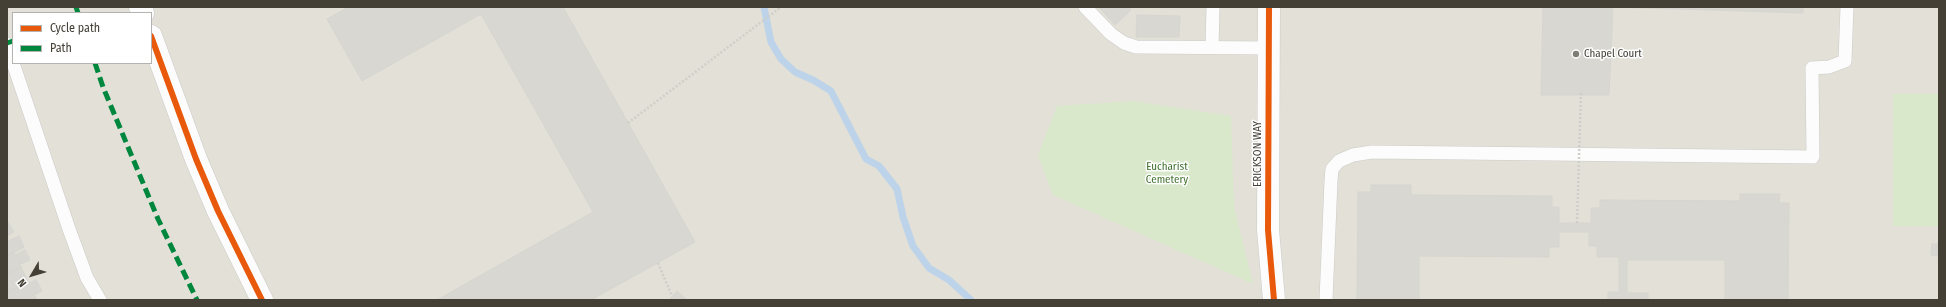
<!DOCTYPE html>
<style>
body{margin:0}
#map{position:relative;width:1946px;height:307px;overflow:hidden;background:#eeeee9;font-family:"Fira Sans Condensed",sans-serif}
canvas{display:block}
.frame{position:absolute;inset:0;border:8px solid #444036;pointer-events:none}
.legend{position:absolute;left:12px;top:12px;width:140px;height:52px;box-sizing:border-box;background:#fff;border:1px solid #b4b3af;margin:0;padding:5px 7px;list-style:none;font-size:12px;color:#444036}
.legend li{display:flex;align-items:center;gap:8px;height:20px}
.legend b{width:20px;border:1px solid #b4b3af}
.north{position:absolute;left:12px;top:255px;width:40px;height:40px;-webkit-text-stroke:3px #fff;paint-order:stroke;rotate:232deg;font-size:11px;font-weight:700;line-height:16px;text-align:center;color:#444036}
.north::after{content:'';display:block;margin:auto;width:14px;height:18px;background:#444036;clip-path:polygon(50% 0,100% 100%,50% 72%,0 100%)}
</style>
<div id="map">
<canvas width="1946" height="307"></canvas>
<div class="frame"></div>
<ul class="legend">
<li><b style="height:5px;background:#e8590c"></b>Cycle path</li>
<li><b style="height:5px;background:#00873e"></b>Path</li>
</ul>
<div class="north">N</div>
</div>
<script>
const context = document.querySelector('canvas').getContext('2d');
context.lineJoin = 'round';
function paint(path, color) { context.fillStyle = color; context.fill(path, 'evenodd'); }
const shape = rows => new Path2D(rows.map(r => 'M' + r).join(''));
function strokePath(path, color, width, dash) { context.strokeStyle = color; context.lineWidth = width; context.lineCap = dash ? 'butt' : 'round'; context.setLineDash(dash || []); context.stroke(path); }
function label(font, color, halo, rows, align = 'center') {
  context.font = font + ' "Fira Sans Condensed",sans-serif'; context.lineWidth = 3; context.setLineDash([]); context.textBaseline = 'middle'; context.strokeStyle = halo; context.fillStyle = color; for (const [text, x, y, turn = 0] of rows) {
    context.save(); context.translate(x, y); context.rotate((+turn || 0) * Math.PI / 180); context.textAlign = isNaN(turn) ? turn : align; if (halo) context.strokeText(text, 0, 0); context.fillText(text, 0, 0); context.restore();
  }
}
paint(shape([
 [7,7,1939,7,1939,300,7,300],
 [13,13,151,13,151,63,13,63]
]), '#e2e0d7');
paint(shape([
 [1893,94,1939,94,1939,226,1893,226],
 [1133,101,1231,116,1234,206,1253,284,1053,195,1038,155,1057,106]
]), '#d9e7cb');
strokePath(shape([
 [764,7,771,42,781,59,795,72,813,80,831,91,866,159,879,166,897,189,903,217,913,246,929,268,949,280,971,300]
]), '#bdd3e9', 7);
const building = shape([
 [349,7,563,7,695,242,591,300,437,300,593,212,481,14,362,81,327,19,349,7],
 [1099,7,1129,7,1131,10,1115,25,1099,7],
 [1543,7,1803,7,1803,13,1613,7,1609,95,1541,95,1543,7],
 [1137,15,1180,16,1179,37,1136,37,1137,15],
 [1371,185,1411,185,1411,195,1552,196,1552,207,1559,207,1559,223,1591,223,1591,208,1600,208,1600,200,1740,201,1740,194,1780,194,1779,203,1789,203,1788,300,1725,300,1725,260,1627,260,1627,293,1648,293,1648,300,1608,300,1608,292,1619,292,1619,257,1597,257,1597,246,1589,246,1589,232,1559,232,1559,247,1549,247,1549,257,1419,256,1419,300,1357,300,1358,192,1371,192,1371,185],
 [7,221,14,232,7,236,7,221],
 [19,236,24,247,7,256,7,238,8,241,19,236],
 [1932,244,1939,244,1939,256,1931,255,1932,244],
 [25,250,30,260,20,264,21,267,7,274,7,256,14,252,15,255,25,250],
 [21,267,28,282,7,293,7,274,21,267],
 [36,280,42,291,34,295,37,299,7,300,7,293,36,280],
 [677,291,687,300,669,300,677,291]
]);
paint(building, '#d8d7d2');
strokePath(building, '#d6d5cf', 1);
const service = shape([
 [1085,7,1111,34,1124,43,1136,47,1269,48],
 [7,44,13,62],
 [1212,47,1213,7],
 [13,63,69,229,87,278,100,300],
 [1326,300,1331,181,1332,169,1339,161,1353,155,1372,152,1813,157,1812,68,1829,67,1845,61,1847,7]
]);
const minor = shape([
 [140,7,143,13],
 [1269,7,1268,230,1274,300],
 [151,36,196,159,218,211,262,300]
]);
strokePath(service, '#cccbc7', 14);
strokePath(minor, '#cccbc7', 23);
strokePath(shape([
 [628,123,781,7],
 [658,263,672,296]
]), '#d0ceca', 2.5, [2, 2]);
strokePath(service, '#fcfcfc', 13);
strokePath(minor, '#fcfcfc', 22);
strokePath(shape([
 [1577,223,1581,92]
]), '#d0ceca', 2.5, [2, 2]);
strokePath(shape([
 [76,7,78,13],
 [7,43,13,41],
 [95,63,103,87,158,219,197,300]
]), '#00873e', 5, [10, 5]);
strokePath(shape([
 [1269,7,1268,230,1274,300],
 [151,36,196,159,218,211,262,300]
]), '#e8590c', 6);
for (const [x, y, r, color] of [
 [1576,54,4,"#807d75"]
]) { const dot = new Path2D(); dot.arc(x, y, r, 0, 2 * Math.PI); context.fillStyle = color; context.fill(dot); strokePath(dot, '#fff', 1.5); }
label('11px', '#444036', '#fff', [
 ["Chapel Court",1584,54]
], 'left');
label('11px', '#444036', '#fff', [
 ["ERICKSON WAY",1258,154,-90]
]);
label('11px', '#41702f', '#fff', [
 ["Eucharist",1167,167],
 ["Cemetery",1167,180]
]);
</script>
